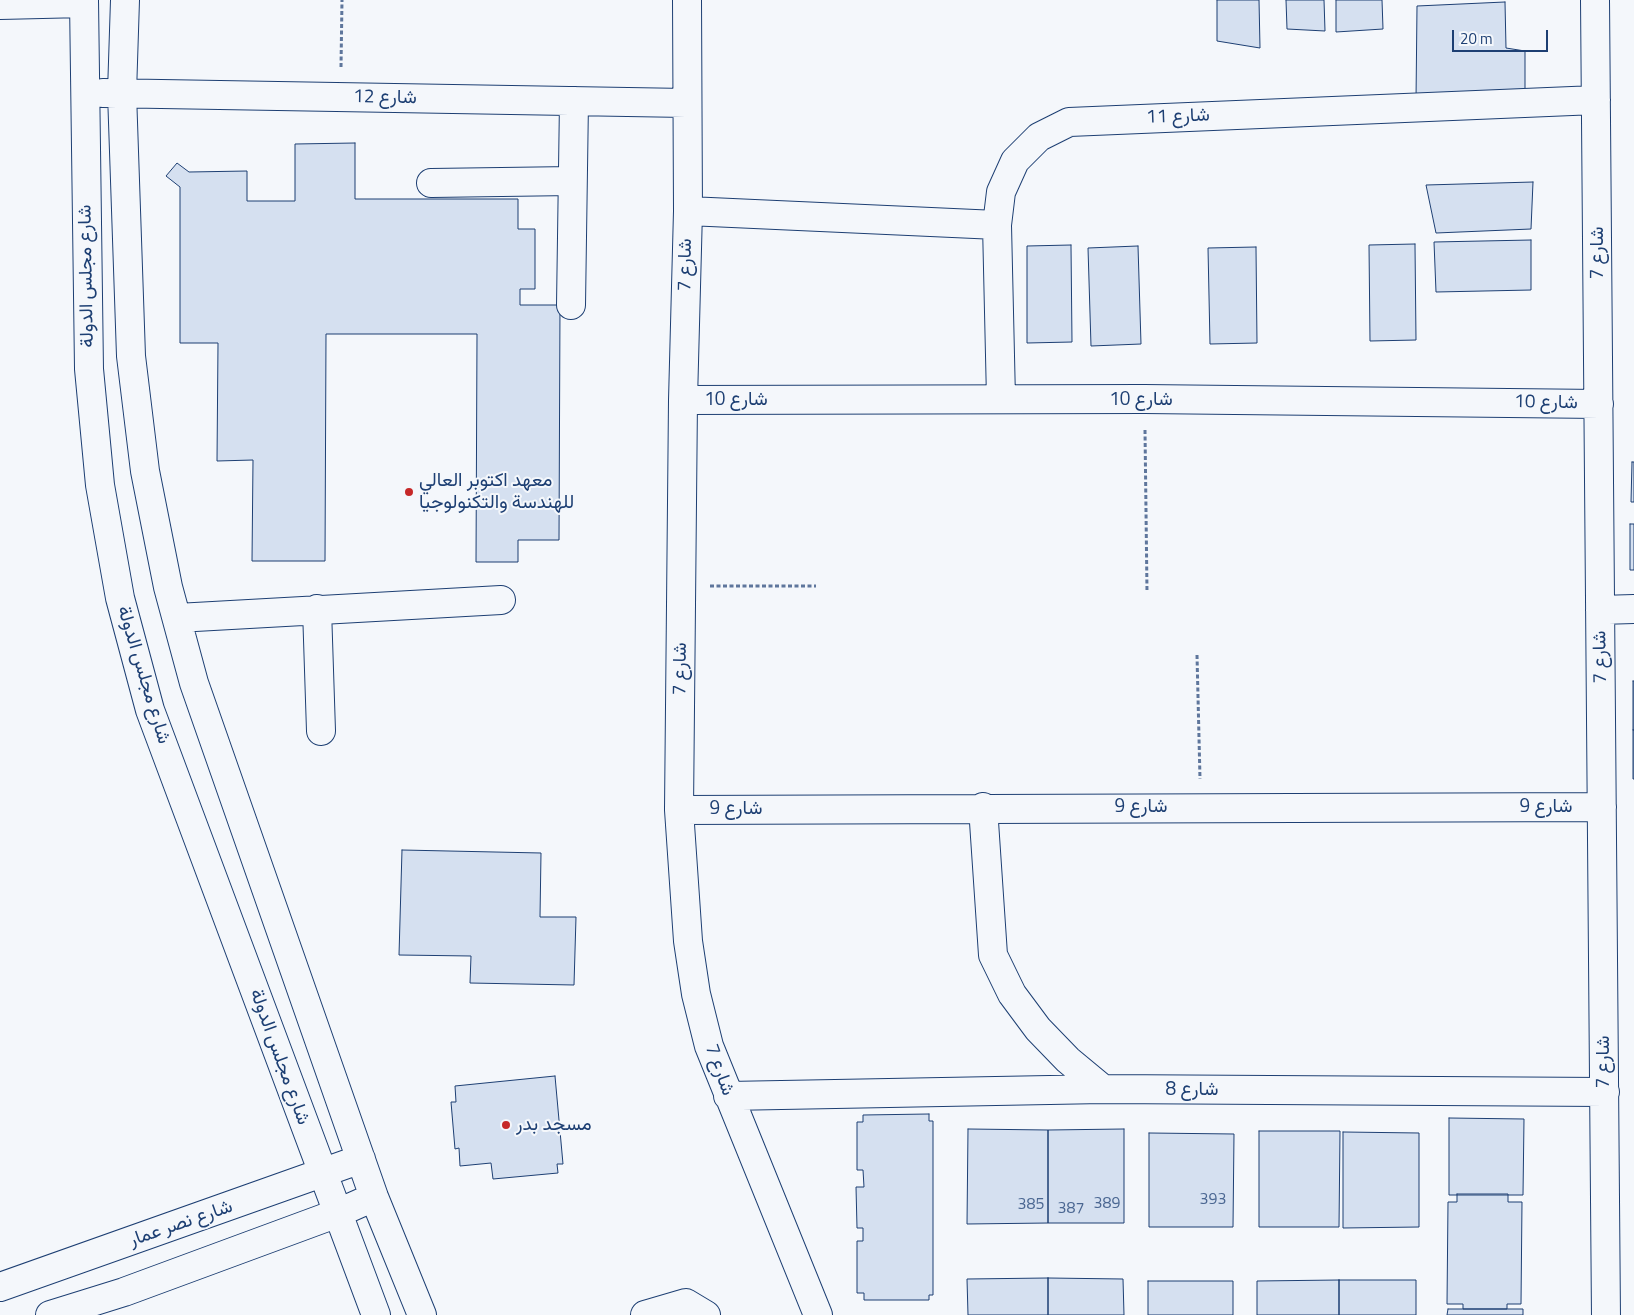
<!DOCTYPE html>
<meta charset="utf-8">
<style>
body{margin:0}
#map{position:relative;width:1634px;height:1315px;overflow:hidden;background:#f4f7fb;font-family:"Titillium Web",sans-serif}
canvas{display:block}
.scale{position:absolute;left:1452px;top:30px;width:96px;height:22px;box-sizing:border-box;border:2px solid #1d3f73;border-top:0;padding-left:6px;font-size:15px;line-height:18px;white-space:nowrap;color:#1d3f73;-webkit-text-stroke:4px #f4f7fb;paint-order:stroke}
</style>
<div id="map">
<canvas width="1634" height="1315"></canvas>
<div class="scale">20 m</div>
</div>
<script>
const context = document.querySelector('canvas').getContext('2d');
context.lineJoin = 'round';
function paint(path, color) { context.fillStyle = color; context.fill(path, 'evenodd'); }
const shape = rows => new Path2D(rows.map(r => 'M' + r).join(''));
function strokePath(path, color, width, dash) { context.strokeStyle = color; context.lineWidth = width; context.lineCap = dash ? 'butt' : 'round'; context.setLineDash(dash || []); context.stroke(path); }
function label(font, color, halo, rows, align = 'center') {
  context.font = font + ' "Titillium Web",Vazirmatn,sans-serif'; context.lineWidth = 4; context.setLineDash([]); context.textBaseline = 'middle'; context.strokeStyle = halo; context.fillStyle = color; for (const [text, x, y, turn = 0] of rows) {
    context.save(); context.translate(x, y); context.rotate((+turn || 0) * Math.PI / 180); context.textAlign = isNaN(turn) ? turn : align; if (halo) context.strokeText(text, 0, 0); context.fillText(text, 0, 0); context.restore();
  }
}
const building = shape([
 [1217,0,1259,0,1260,48,1217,41,1217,0],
 [1286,0,1324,0,1325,31,1287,29,1286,0],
 [1336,0,1382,0,1383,29,1336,32,1336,0],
 [1505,2,1506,48,1525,51,1525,90,1416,100,1417,6,1505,2],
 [355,143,355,199,518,199,518,229,535,229,535,289,520,289,520,305,560,305,559,540,518,540,518,562,476,562,477,334,326,334,325,561,252,561,253,460,217,461,218,343,180,343,180,187,166,176,177,163,189,172,247,171,247,201,295,201,295,144,355,143],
 [1533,182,1531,229,1436,233,1426,185,1533,182],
 [1531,240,1531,290,1436,292,1434,242,1531,240],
 [1415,244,1416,340,1370,341,1369,245,1415,244],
 [1071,245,1072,342,1027,343,1027,246,1071,245],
 [1138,246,1141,344,1091,346,1088,248,1138,246],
 [1256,247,1257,343,1210,344,1208,248,1256,247],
 [1632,462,1634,462,1634,502,1631,502,1632,462],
 [1630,524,1634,524,1634,570,1630,570,1630,524],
 [1633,681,1634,681,1634,730,1633,730,1633,681],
 [1633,730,1634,730,1634,779,1633,779,1633,730],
 [402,850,541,853,540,917,576,917,574,985,470,983,471,956,399,955,402,850],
 [555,1076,563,1164,557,1164,558,1173,493,1179,491,1163,460,1166,459,1148,455,1149,451,1102,456,1102,455,1086,555,1076],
 [929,1114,929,1121,933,1121,933,1295,929,1295,929,1300,864,1300,864,1293,857,1293,857,1241,863,1241,863,1228,857,1228,856,1187,864,1187,863,1170,857,1170,857,1122,863,1122,863,1115,929,1114],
 [1449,1118,1524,1119,1523,1195,1449,1195,1449,1118],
 [968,1129,1048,1130,1048,1223,967,1224,968,1129],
 [1124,1129,1124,1223,1048,1223,1048,1130,1124,1129],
 [1259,1131,1340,1131,1339,1227,1259,1227,1259,1131],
 [1343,1132,1419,1133,1419,1227,1343,1228,1343,1132],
 [1149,1133,1234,1134,1233,1227,1149,1227,1149,1133],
 [1457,1194,1508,1194,1508,1202,1522,1202,1521,1304,1507,1304,1507,1309,1463,1309,1463,1304,1447,1304,1448,1202,1457,1202,1457,1194],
 [1048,1278,1123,1279,1124,1315,1048,1315,1048,1278],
 [1048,1278,1048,1315,968,1315,967,1279,1048,1278],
 [1339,1280,1416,1280,1416,1315,1339,1315,1339,1280],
 [1339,1280,1339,1315,1257,1315,1257,1281,1339,1280],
 [1148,1281,1233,1281,1233,1315,1148,1315,1148,1281],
 [1448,1309,1523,1309,1523,1315,1447,1315,1448,1309]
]);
paint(building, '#d5e0f0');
strokePath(building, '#1d3f73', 1);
const minor = shape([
 [84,0,89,369,100,485,120,598,150,710,376,1315],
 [125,0,122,93,131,356,145,471,168,587,194,683,374,1197,422,1315],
 [687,0,688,211,683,400,679,810,688,941,696,994,709,1046,818,1315],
 [1595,0,1606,1315],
 [0,5,84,3],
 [103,93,686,103],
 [431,183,572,181],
 [688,211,997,225],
 [571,305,574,101],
 [1001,399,997,225,1001,192,1015,161,1039,137,1069,122,1596,100],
 [683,400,1144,399,1599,404],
 [317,609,321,731],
 [1600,610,1634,609],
 [177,618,501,600],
 [983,807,993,955,1012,994,1038,1029,1068,1060,1103,1089,1605,1092],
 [679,810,1602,807],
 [728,1096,1103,1089],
 [0,1287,361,1159],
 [50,1315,124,1292,338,1213,374,1197],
 [645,1315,686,1303,706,1315]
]);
strokePath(minor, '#1d3f73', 30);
strokePath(shape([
 [341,67,342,0],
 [1145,430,1147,592],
 [710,586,816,586],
 [1197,655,1200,779]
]), '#5e769c', 3, [4, 2.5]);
strokePath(minor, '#f4f7fb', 28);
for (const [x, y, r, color] of [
 [409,492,5,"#c62828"],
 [506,1125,5,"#c62828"]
]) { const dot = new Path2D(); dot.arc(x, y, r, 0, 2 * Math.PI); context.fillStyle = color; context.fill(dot); strokePath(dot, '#f4f7fb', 2); }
label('16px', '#4b6792', null, [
 ["393",1213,1200],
 ["389",1107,1204],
 ["385",1031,1205],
 ["387",1071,1209]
]);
label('19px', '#1d3f73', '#f4f7fb', [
 ["شارع 12",385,98,1],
 ["شارع 11",1178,117,-2],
 ["شارع 7",1598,253,-90],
 ["شارع 7",686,265,-89],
 ["شارع مجلس الدولة",87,276,-91],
 ["شارع 10",736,400],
 ["شارع 10",1141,400],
 ["شارع 10",1546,403,1],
 ["شارع 7",1601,657,-91],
 ["شارع 7",681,669,-89],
 ["شارع مجلس الدولة",143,675,73],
 ["شارع 9",1141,807],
 ["شارع 9",1546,807],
 ["شارع 9",736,809],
 ["شارع مجلس الدولة",279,1057,70],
 ["شارع 7",1604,1062,-90],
 ["شارع 7",719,1070,70],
 ["شارع 8",1192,1090],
 ["شارع نصر عمار",181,1224,-19]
]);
label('19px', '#1d3f73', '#f4f7fb', [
 ["معهد اكتوبر العالي",419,481],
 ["للهندسة والتكنولوجيا",419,503],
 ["مسجد بدر",516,1125]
], 'left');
</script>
